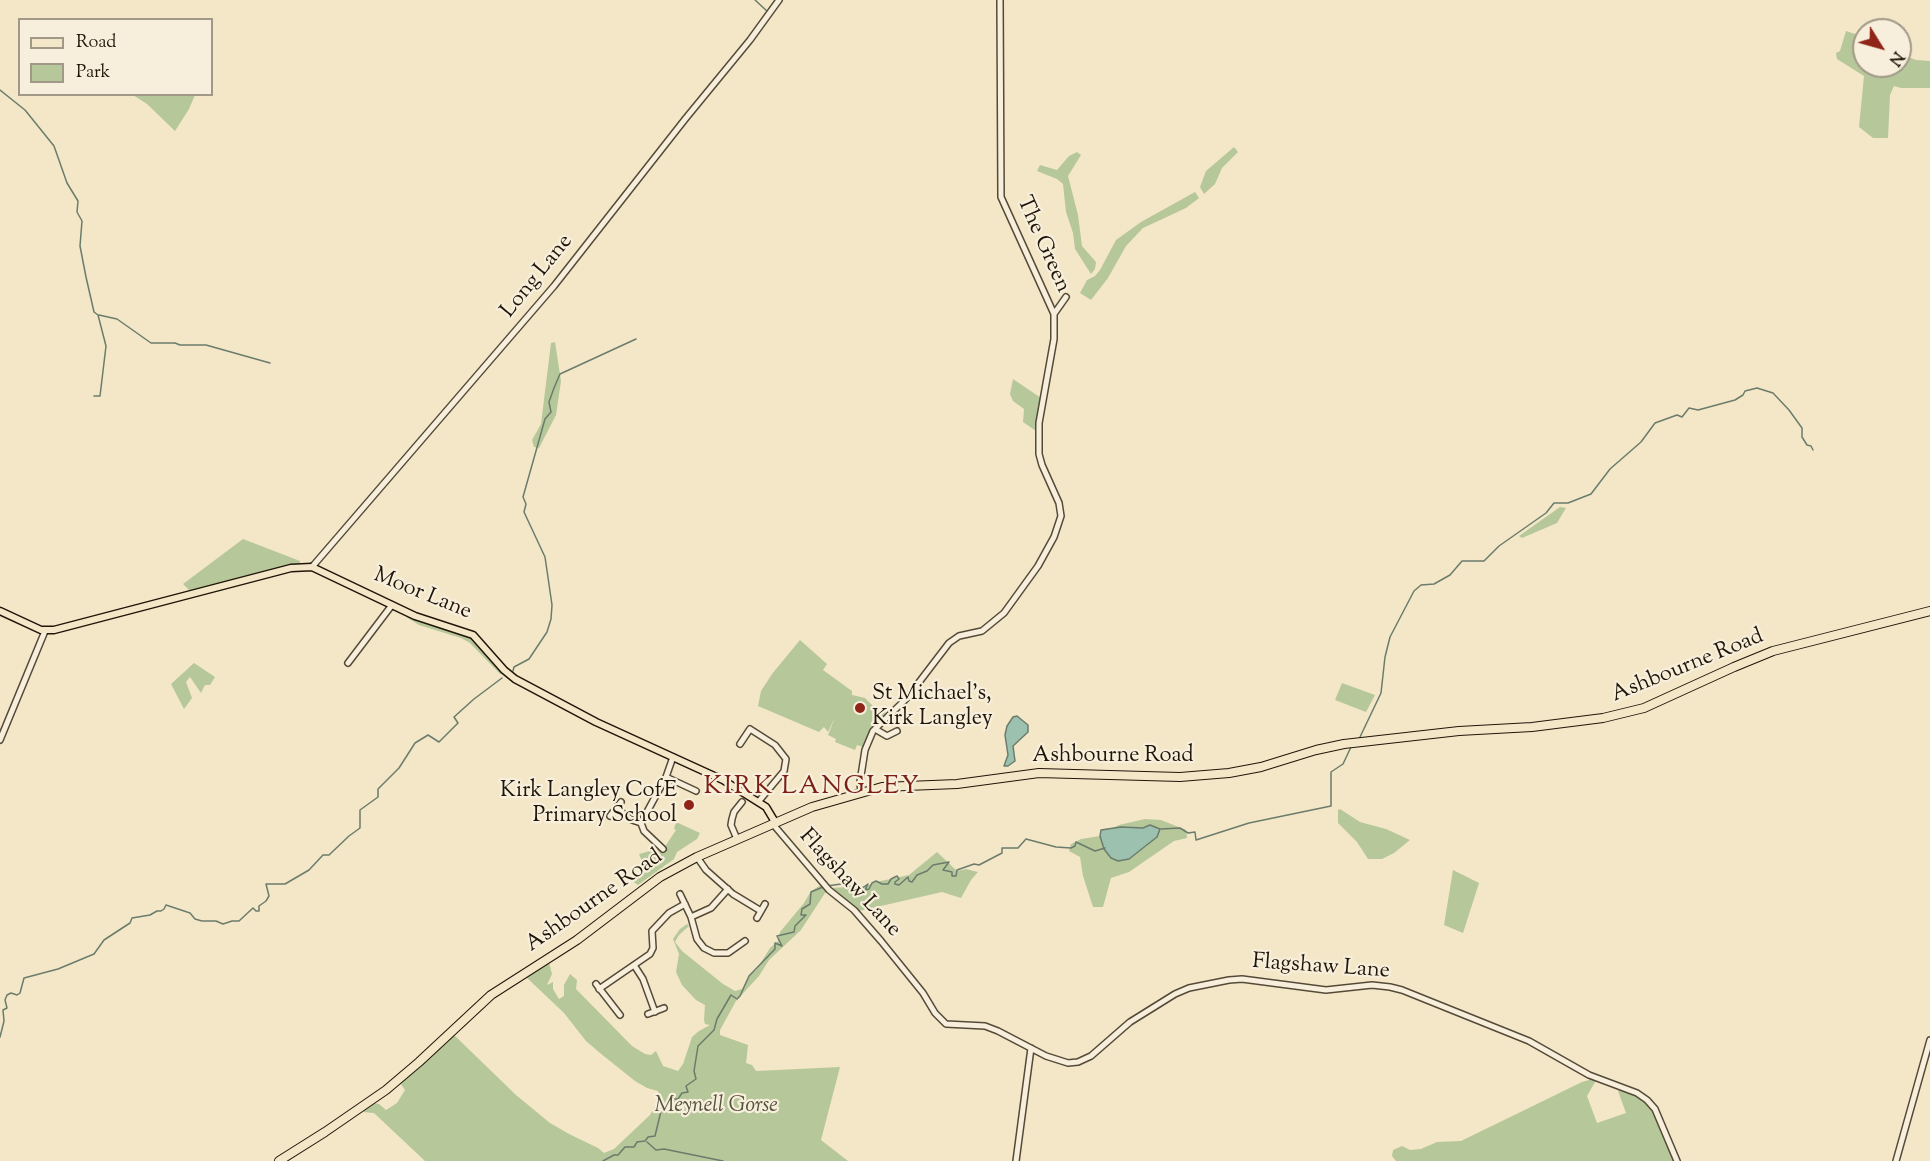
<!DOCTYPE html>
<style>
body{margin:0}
#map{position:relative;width:1930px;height:1161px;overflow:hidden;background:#f3e7c8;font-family:"Sorts Mill Goudy",serif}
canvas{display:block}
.legend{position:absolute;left:18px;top:18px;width:195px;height:78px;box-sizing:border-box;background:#f7efdb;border:2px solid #a19887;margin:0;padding:8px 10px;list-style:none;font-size:18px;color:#201508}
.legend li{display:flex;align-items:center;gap:12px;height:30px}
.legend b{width:30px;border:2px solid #a19887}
.north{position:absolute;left:1852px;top:18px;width:60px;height:60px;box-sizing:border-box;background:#f7efdb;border:2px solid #a19887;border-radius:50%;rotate:127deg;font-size:16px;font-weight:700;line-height:24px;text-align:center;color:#201508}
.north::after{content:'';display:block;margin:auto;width:21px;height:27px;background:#8f2418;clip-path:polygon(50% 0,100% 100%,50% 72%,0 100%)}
</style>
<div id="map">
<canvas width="1930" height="1161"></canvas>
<ul class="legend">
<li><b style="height:8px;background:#f3e7c8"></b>Road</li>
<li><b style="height:16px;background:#b6c79a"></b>Park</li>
</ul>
<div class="north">N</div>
</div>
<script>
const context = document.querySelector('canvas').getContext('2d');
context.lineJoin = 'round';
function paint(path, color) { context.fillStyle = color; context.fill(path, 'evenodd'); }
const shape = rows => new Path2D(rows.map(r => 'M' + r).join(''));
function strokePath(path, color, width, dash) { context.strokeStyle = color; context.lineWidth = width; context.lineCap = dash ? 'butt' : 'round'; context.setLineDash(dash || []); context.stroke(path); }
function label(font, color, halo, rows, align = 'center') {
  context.font = font + ' "Sorts Mill Goudy",serif'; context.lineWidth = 4.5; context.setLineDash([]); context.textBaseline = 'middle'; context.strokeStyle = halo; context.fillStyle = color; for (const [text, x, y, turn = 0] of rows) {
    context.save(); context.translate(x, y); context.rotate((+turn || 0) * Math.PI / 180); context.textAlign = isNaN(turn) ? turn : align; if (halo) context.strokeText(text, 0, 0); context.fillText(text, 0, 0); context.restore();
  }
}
paint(shape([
 [1846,31,1864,37,1864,66,1900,66,1900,54,1916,60,1930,61,1930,88,1901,88,1894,86,1890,95,1888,138,1873,138,1859,127,1864,76,1837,59,1836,53,1840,51],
 [133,95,195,95,189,109,175,131,147,104],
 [1234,147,1238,152,1222,168,1215,184,1204,194,1200,187,1206,171],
 [1077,152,1081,155,1068,176,1078,215,1082,246,1096,262,1095,269,1091,274,1075,249,1073,233,1066,212,1063,184,1057,179,1037,171,1040,165,1057,170,1069,156],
 [1195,192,1199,198,1186,208,1143,228,1126,246,1108,278,1091,300,1080,293,1087,280,1095,276,1100,270,1116,240,1141,222],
 [555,342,561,381,556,415,539,448,534,447,532,440,541,424,551,343],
 [1013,379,1041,398,1036,431,1023,422,1024,409,1013,401,1010,394],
 [1560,507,1566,508,1557,523,1522,538,1519,536],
 [243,539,300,561,300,563,190,591,183,584],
 [406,613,460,631,475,639,506,673,500,674,470,643,461,638,419,625,406,617],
 [800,640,827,664,823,670,852,691,852,695,865,698,879,712,882,709,886,713,870,731,863,747,857,745,855,750,835,742,836,739,828,735,835,717,828,732,824,727,819,732,758,706,761,691,772,674],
 [194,663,215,677,210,685,205,685,201,693,190,677,186,682,192,698,184,709,171,684],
 [1342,683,1375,695,1366,712,1335,700],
 [1340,809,1360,822,1386,829,1410,840,1394,853,1382,859,1368,859,1357,842,1338,823,1338,810],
 [1145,819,1161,820,1186,830,1187,838,1174,841,1129,872,1111,878,1103,907,1093,907,1083,876,1080,857,1069,851,1071,844,1081,839,1100,836,1104,849,1111,858,1118,861,1129,859,1148,845,1150,825,1143,828,1121,827,1111,829,1119,825],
 [676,822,700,833,697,839,677,852,674,859,638,885,631,880,642,874,645,869,639,854,657,849,662,851,676,830,674,829],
 [937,852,957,871,966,869,978,872,971,880,961,898,942,892,859,911,831,888,866,886,876,882,909,875],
 [1453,870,1479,883,1463,933,1444,925],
 [821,885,827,890,801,930,769,960,759,976,736,1001,720,1030,720,1035,748,1045,746,1063,752,1065,756,1071,840,1067,821,1140,848,1161,425,1161,374,1113,363,1112,374,1103,379,1104,386,1110,397,1103,405,1090,400,1083,454,1035,516,1095,550,1123,569,1134,598,1148,604,1153,614,1149,650,1115,659,1099,658,1091,647,1088,635,1081,600,1053,586,1041,564,1013,525,976,549,962,552,974,547,985,553,982,553,989,559,999,564,996,564,985,570,974,577,980,576,989,632,1046,645,1054,651,1055,656,1051,663,1066,678,1071,683,1064,692,1037,699,1031,710,1025,705,1024,704,1020,705,1005,696,1000,682,985,676,972,679,954,673,939,680,929,687,924,689,926,679,935,675,942,682,951,723,984,735,991,742,989,749,976,757,969,770,948,778,941,780,932,804,903,811,891],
 [1590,1078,1596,1079,1595,1082,1587,1096,1597,1123,1626,1113,1618,1091,1623,1088,1643,1099,1656,1112,1676,1161,1396,1161,1392,1156,1393,1150,1402,1146,1410,1150,1421,1149,1437,1142,1461,1141,1582,1082,1589,1080]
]), '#b6c79a');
const water = shape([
 [1017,716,1028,725,1028,732,1013,746,1015,761,1008,766,1004,766,1008,755,1005,735,1007,726,1013,717,1017,716],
 [1150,825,1160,829,1157,837,1129,859,1118,861,1111,858,1104,849,1100,836,1101,830,1121,827,1143,828,1150,825]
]);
paint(water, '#9dc1af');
strokePath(water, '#6b7c6c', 1.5);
strokePath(shape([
 [755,0,768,12],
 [0,90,25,110,54,146,67,183,78,201,77,212,82,221,80,246,86,277,94,312,98,315,106,346,100,396,94,396],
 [99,315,117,319,151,343,175,343,180,345,206,345,270,363],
 [513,671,514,667,529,659,547,632,551,619,552,605,545,557,524,512,526,504,523,497,545,419,551,412,549,402,554,388,560,374,636,339],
 [1360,737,1381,693,1385,657,1390,637,1414,591,1421,585,1434,584,1450,575,1462,561,1484,561,1499,546,1546,513,1554,503,1568,503,1591,494,1610,469,1641,442,1655,423,1677,415,1682,417,1689,408,1698,410,1735,400,1743,395,1745,391,1757,388,1773,393,1789,410,1802,428,1802,437,1807,445,1811,446,1813,450],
 [1161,829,1180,828,1188,833,1195,832,1196,840,1249,823,1331,806,1331,772,1343,764,1351,747],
 [827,886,841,884,861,889,868,884,865,890,869,889,872,883,876,881,882,884,888,884,891,879,897,876,899,879,895,882,895,884,899,885,908,877,909,881,912,882,917,875,927,871,933,865,949,862,943,870,952,872,952,876,956,876,957,870,974,864,979,865,1002,853,1002,848,1018,848,1026,839,1056,847,1071,848,1075,846,1076,842,1095,851,1105,848],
 [0,1037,4,1021,3,1010,7,1008,5,1000,7,995,11,993,17,995,20,993,24,978,58,969,94,954,104,940,130,923,132,918,150,915,157,911,161,911,164,909,166,905,190,913,195,919,202,921,216,921,223,924,232,921,239,921,253,908,256,911,259,911,259,906,266,901,269,896,266,884,285,884,309,870,323,855,329,855,349,836,360,828,360,810,378,797,378,789,399,768,415,743,428,735,439,742,458,723,454,717,474,699,502,678],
 [647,1142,656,1150,664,1149,723,1161],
 [603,1161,614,1155,618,1155,625,1147,634,1147,637,1142,645,1141,648,1137,655,1136,661,1111,665,1104,670,1099,678,1099,682,1093,688,1092,686,1086,696,1079,694,1071,698,1046,714,1030,717,1019,731,995,737,999,740,996,749,976,775,949,775,943,782,946,777,936,794,932,795,926,806,915,801,915,802,909,810,904,811,892,823,887]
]), '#6b7c6c', 1.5);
const minor = shape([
 [1054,314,1066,297],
 [312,567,554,286,686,118,750,40,779,0],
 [348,663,392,605],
 [875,729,887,736,897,731],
 [0,740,45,631],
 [740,744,750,729,775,745,786,759,784,771,759,801],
 [673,757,666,777,696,791],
 [861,793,860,782,865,750,873,731,907,698,949,643,959,636,982,631,1004,613,1038,566,1054,537,1061,516,1059,503,1042,465,1039,454,1039,423,1054,339,1054,314,1001,197,1000,0],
 [616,808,632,820,641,823],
 [610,816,621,802],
 [772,823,829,890,854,910,881,941,923,993,935,1013,946,1024,985,1026,998,1031,1046,1056,1068,1063,1078,1062,1091,1056,1130,1022,1175,994,1189,988,1229,980,1242,979,1326,990,1372,985,1390,987,1402,990,1529,1041,1589,1075,1637,1093,1647,1100,1655,1109,1677,1161],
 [737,839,731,825,732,819,734,812,742,802],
 [663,849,644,831,641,823,666,777],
 [697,857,706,870,733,894,761,911],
 [680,894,691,917,697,939,704,948,714,953,728,953,745,941],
 [691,917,711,908,728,889],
 [757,918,765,904],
 [634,965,643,979,655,1012],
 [596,984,620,1015],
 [599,989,650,954,653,948,652,931,669,913,685,904],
 [648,1014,664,1008],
 [1016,1161,1031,1048],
 [1896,1161,1930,1040]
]);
const major = shape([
 [0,611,41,630,54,630,291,568,312,567,415,616,473,635,504,670,515,679,596,722,723,780,766,807,775,822]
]);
const highway = shape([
 [279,1161,325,1132,386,1090,419,1062,491,995,577,940,660,877,697,857,812,807,882,787,957,784,1039,773,1180,777,1229,773,1261,767,1316,750,1344,744,1459,731,1532,727,1603,718,1644,708,1734,667,1773,651,1930,611]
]);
strokePath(minor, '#554a38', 8);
strokePath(major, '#201508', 9);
strokePath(highway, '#201508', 10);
strokePath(minor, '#f7efdb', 5);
strokePath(major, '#f3e7c8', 6);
strokePath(highway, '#f3e7c8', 8);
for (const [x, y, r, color] of [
 [860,708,6,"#8f2418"],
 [689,805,6,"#8f2418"]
]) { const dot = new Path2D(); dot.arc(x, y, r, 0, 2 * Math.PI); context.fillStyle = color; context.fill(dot); strokePath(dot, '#f7efdb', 2); }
label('22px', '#201508', '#f7efdb', [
 ["The Green",1042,245,66],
 ["Long Lane",538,277,-51],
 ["Moor Lane",422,595,22],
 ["Ashbourne Road",1688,667,-22],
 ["Ashbourne Road",1113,757],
 ["Flagshaw Lane",849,884,47],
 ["Ashbourne Road",595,902,-35],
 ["Flagshaw Lane",1321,968,4]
]);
label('22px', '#201508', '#f7efdb', [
 ["St Michael's,",872,695],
 ["Kirk Langley",872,720],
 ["Kirk Langley CofE",677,792,"right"],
 ["Primary School",677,817,"right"]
], 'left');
label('italic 22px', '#54533b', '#f7efdb', [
 ["Meynell Gorse",716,1107]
]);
context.letterSpacing = '1.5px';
label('26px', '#7a1f14', '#f7efdb', [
 ["KIRK LANGLEY",812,789]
]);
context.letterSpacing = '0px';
</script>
